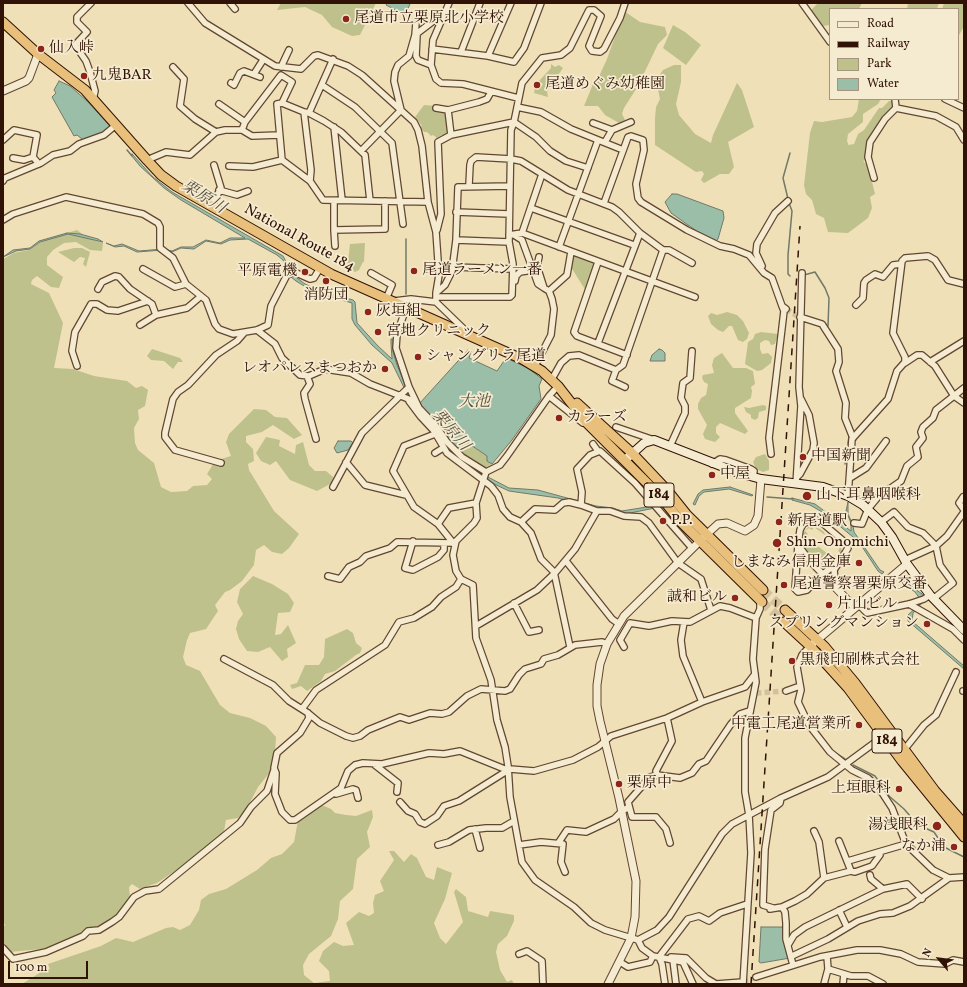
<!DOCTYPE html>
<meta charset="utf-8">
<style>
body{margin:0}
#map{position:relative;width:967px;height:987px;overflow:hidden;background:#f0e0b7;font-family:Vollkorn,serif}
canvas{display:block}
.frame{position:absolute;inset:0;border:4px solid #311206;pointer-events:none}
.legend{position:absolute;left:829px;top:8px;width:130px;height:92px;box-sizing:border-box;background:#f5ebd0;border:1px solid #a7947f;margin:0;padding:5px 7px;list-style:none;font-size:12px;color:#311206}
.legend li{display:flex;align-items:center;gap:8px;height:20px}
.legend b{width:20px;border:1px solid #a7947f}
.north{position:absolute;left:919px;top:939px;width:40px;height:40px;-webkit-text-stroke:3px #f5ebd0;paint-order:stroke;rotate:298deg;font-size:11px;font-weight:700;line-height:16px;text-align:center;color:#311206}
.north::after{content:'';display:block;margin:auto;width:14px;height:18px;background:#311206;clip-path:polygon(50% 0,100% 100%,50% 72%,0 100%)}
.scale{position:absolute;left:8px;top:961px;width:80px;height:18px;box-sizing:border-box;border:2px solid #311206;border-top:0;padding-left:5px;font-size:12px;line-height:14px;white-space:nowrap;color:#311206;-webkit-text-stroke:3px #f5ebd0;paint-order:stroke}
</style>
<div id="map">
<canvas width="967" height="987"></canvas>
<div class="frame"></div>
<ul class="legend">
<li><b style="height:5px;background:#f5ebd0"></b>Road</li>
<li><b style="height:5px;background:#311206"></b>Railway</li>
<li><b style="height:11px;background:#bec18b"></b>Park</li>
<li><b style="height:11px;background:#9bbea9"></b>Water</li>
</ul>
<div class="north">N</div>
<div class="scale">100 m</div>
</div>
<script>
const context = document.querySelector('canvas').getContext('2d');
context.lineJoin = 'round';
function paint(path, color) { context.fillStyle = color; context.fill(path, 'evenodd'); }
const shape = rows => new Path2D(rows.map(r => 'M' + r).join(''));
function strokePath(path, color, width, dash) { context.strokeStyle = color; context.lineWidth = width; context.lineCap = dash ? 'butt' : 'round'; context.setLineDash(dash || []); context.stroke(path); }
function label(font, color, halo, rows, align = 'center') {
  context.font = font + ' Vollkorn,"Noto Serif JP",serif'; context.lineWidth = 3.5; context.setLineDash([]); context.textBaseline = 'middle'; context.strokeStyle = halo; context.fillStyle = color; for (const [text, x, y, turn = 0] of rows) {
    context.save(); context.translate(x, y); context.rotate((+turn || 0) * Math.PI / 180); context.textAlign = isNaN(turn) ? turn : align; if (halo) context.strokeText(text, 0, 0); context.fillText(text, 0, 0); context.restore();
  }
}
paint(shape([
 [281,3,376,3,360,35,352,36,332,27,322,15,305,7,277,10],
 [818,3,862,3,859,9,830,9,830,25,823,26,811,10],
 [908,3,939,3,937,9,907,9],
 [944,3,964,3,964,26,958,37,958,9,942,9],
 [624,11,640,22,665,27,667,35,658,44,638,86,624,108,622,114,625,120,619,123,605,115,598,106,584,106,593,84,595,85,607,59],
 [673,25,685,32,701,45,686,65,663,48],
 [551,64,555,67,559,65,563,68,547,91,548,97,534,93,535,88,538,90,543,84,539,81,551,68],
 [674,65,681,65,681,82,676,104,679,115,695,134,711,143,713,135,737,83,742,90,754,127,728,142,734,167,729,174,720,174,704,183,701,180,704,174,702,171,696,172,655,145,655,118,656,107,660,99,656,80,663,70],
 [859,99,881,99,878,104,863,114,863,122,848,134,847,141,849,146,849,145,854,144,858,134,864,130,879,108,882,108,889,101,895,100,895,107,868,144,866,160,863,161,868,166,875,194,870,197,872,208,868,218,848,233,828,232,824,218,816,214,812,200,806,194,804,185,810,133,814,121,822,122,852,117,857,111],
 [424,105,436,106,446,112,448,135,442,135,437,138,433,135,431,136,427,132,424,132,420,127,422,126,415,117],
 [77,230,86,237,103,243,102,251,90,250,76,242,64,243,53,250,47,257,47,265,63,277,59,288,51,287,37,276,32,280,31,284,49,293,63,323,54,368,73,369,94,376,127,381,136,388,142,386,148,390,145,406,138,410,139,419,134,428,135,443,138,450,154,463,161,487,171,492,187,491,193,486,207,485,212,479,207,474,215,461,231,456,226,442,229,434,254,409,266,410,275,417,287,418,302,435,294,439,273,425,262,432,246,436,246,442,253,449,254,461,248,464,249,470,274,511,299,534,289,548,282,554,272,552,264,545,256,550,254,565,242,581,230,590,225,592,215,605,218,611,206,629,190,633,187,640,183,657,186,665,200,671,220,705,230,713,250,718,266,726,276,737,274,767,258,787,246,810,238,818,226,820,224,831,214,842,190,861,157,883,140,889,132,884,129,887,130,898,124,908,118,916,98,928,88,929,52,948,10,952,3,942,3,928,5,925,3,922,3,259,14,253,29,250,42,241],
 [365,243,364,262,363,262,359,270,355,272,346,267,348,262,350,244],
 [74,248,82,248,90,252,86,267,83,264,85,258,80,257,74,262,58,252],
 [572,255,593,263,595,266,586,291,569,264],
 [727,312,737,315,743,321,749,333,747,339,743,342,738,340,732,326,729,326,723,332,718,330,711,324,708,316,711,313,717,315],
 [761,332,778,334,775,344,771,345,769,341,765,340,760,343,760,349,762,354,768,353,772,357,771,363,762,370,757,371,745,364,748,342,753,339,755,334],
 [152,349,180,358,183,362,178,362,173,369,164,361,151,360,147,356],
 [722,353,733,368,746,368,753,371,755,384,751,387,752,391,751,398,735,408,735,413,748,431,745,434,720,423,716,427,716,433,720,437,715,442,705,439,703,434,707,425,698,409,698,404,701,398,706,395,708,384,704,382,702,378,703,375,714,373,712,365,714,358],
 [763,405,766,406,766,410,759,412,758,418,755,420,751,418,751,415,746,412,744,407,749,408],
 [266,437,280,440,279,446,295,454,296,445,303,442,309,465,315,471,326,471,333,477,332,483,317,491,290,480,276,461,270,465,261,461,256,453],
 [465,441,487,456,487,461,492,464,483,469,455,450],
 [765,454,769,461,769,470,763,472,756,469,753,462,756,457],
 [810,525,816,526,824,532,825,535,814,527,812,530,809,528,805,531,808,534,806,537,832,557,834,555,837,557,841,553,838,551,840,547,829,538,833,538,840,545,842,551,840,556,828,569,821,569,805,549,803,533],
 [253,576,272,584,288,594,294,603,290,612,278,613,275,635,281,634,288,625,296,643,287,649,288,657,282,661,270,647,258,652,247,651,239,639,236,629,238,621,243,614,237,602,240,589],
 [347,629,353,633,356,643,362,648,360,653,356,655,335,671,325,674,321,681,307,691,301,686,292,689,290,685,297,683,305,665,319,665,324,657,325,639],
 [317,803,331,809,335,813,346,815,356,816,372,810,373,817,367,832,370,847,357,859,353,889,340,901,338,919,331,936,309,954,303,965,304,975,314,983,330,981,329,971,319,961,323,951,334,942,343,946,354,945,346,923,359,912,369,916,374,913,373,903,375,895,384,891,380,881,394,860,389,851,394,851,404,862,411,854,417,858,426,877,434,880,437,867,452,873,445,899,434,923,440,938,446,944,463,922,454,892,456,889,466,897,468,911,488,917,490,911,514,915,514,921,507,936,498,944,496,952,500,970,507,982,512,980,514,984,22,984,41,972,50,969,48,964,101,946,116,938,133,942,166,928,173,927,180,930,190,925,199,910,201,900,209,894,226,889,257,870,271,858,282,854,294,842,298,821]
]), '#bec18b');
const water = shape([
 [387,3,409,3,410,4,405,15,386,5,387,3],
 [59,81,70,86,87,101,111,127,100,136,81,142,82,139,77,135,74,136,52,97,56,93,54,90,59,81],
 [132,154,153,177,172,192,283,256,290,269,288,270,283,260,277,255,248,239,230,240,221,244,206,241,194,249,181,248,172,252,163,250,137,252,124,246,115,247,106,243,114,246,122,244,139,251,163,249,172,251,181,247,193,247,206,240,220,243,230,238,245,238,181,200,164,188,140,166,131,155,132,154],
 [672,194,677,194,723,211,724,218,718,239,716,241,698,232,671,213,665,202,672,194],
 [67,233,80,234,98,239,103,242,68,234,40,242,30,249,16,251,3,257,13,250,30,248,39,241,67,233],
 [293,275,305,284,320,291,353,300,355,302,357,323,378,346,392,359,391,343,391,339,393,339,393,352,397,365,412,400,440,435,486,476,509,488,538,490,596,506,613,508,622,511,653,506,655,508,625,514,595,508,558,498,509,491,492,483,450,454,412,404,392,363,372,345,355,325,352,319,352,303,314,292,296,281,291,277,293,275],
 [659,349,662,350,665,353,665,361,650,361,652,355,659,349],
 [468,350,471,351,469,358,497,371,506,358,528,368,542,379,539,386,541,399,512,440,492,464,487,461,487,456,465,441,455,450,424,412,419,404,468,350],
 [338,441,351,441,353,443,348,450,337,453,334,448,338,441],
 [730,487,753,495,752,496,729,489,704,492,699,496,695,505,693,504,698,494,703,490,730,487],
 [792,498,815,504,851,531,851,523,846,511,848,502,848,514,853,525,854,532,880,570,884,572,882,574,878,571,859,542,824,513,810,505,792,500,792,498],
 [903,580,922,594,924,598,923,602,913,613,912,621,964,666,964,669,908,621,908,615,920,604,920,599,915,592,901,582,903,580],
 [761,927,782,927,790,958,761,963,759,962,761,927]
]);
paint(water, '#9bbea9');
strokePath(water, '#717968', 1);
strokePath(shape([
 [127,150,132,156],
 [788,199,783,178,790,153],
 [789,203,792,211,788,255,788,274,790,276],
 [804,275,815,272,825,288,829,298,828,326],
 [406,294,406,239],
 [848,444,849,436],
 [845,464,847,452],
 [767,497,793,499],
 [808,717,826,743],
 [834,752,845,759],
 [853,765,875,776,889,796,904,809,918,825,934,832,944,847,964,857]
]), '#717968', 1.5);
strokePath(shape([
 [786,309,799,317],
 [756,693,786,691],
 [743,982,756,977]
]), '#d3c19c', 5.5, [5.5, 3]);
strokePath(shape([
 [763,590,785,610],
 [762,602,784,622]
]), '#d3c19c', 9, [9, 4.5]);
const minor = shape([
 [91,3,77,17,77,22,87,32,75,45,86,61,90,72,95,91,93,100],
 [188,3,205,23,275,66,301,69,314,56,318,55,348,66,362,75,414,122,418,130,422,146,428,202,436,232,439,275,436,293],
 [230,3,235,9],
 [449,3,433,40,431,65,436,79,441,83,463,84,518,98],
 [802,3,830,42],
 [415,35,416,23],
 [417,35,416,56,418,60,431,65],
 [432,49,488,56,514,62,524,48,541,3],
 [461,52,480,3],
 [488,56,511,3],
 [173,67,184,79,180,106,195,119,216,132],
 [281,67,289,50],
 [254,74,263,60],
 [231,83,234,85,240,73,244,71,260,77],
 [322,85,355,107,392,143,403,224],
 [895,99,896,108],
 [945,99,964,108],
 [219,104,245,122],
 [517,107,541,112,571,129,623,150],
 [436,108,448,110,479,102,487,99,491,92],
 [448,110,451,135],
 [309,113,333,59],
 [593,123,612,130],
 [334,127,342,200],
 [242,130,252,136,279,135],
 [3,140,14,130,37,135,33,157,39,164],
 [605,142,612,130,631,122],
 [361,151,401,110,394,81,395,72,398,65,409,56,415,35,445,12],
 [13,158,24,160,33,157],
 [147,160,166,152,190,155,216,132,225,130,242,130,245,122,281,75,292,82,282,103],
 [282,160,277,104,282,103,304,112],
 [229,166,253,167,282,160,310,181,323,200,428,202],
 [874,178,868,157,870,142,885,119,896,108,936,116,956,127,964,140],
 [3,181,5,178,41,163,53,155,70,151,79,144,104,135,116,125],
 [310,181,311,170,304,112,309,113,324,121,341,132,365,155,370,201],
 [469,185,470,165,471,161,476,157,511,159,521,161,568,190,612,207,619,212,640,233,663,250,623,365,616,370,579,355,569,356,561,363,552,379],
 [219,190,237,195,248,191],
 [334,201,334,230,385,229,385,201],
 [604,203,628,137,631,136,643,140,644,150,636,184,638,198,641,202,687,230,720,246,734,249,749,255,764,273,772,278,782,306,786,309],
 [209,205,214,201,221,188,214,165],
 [531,208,634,245],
 [456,212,509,214],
 [3,220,13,214,66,197,143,214,158,223,160,227,160,248,173,258,186,284,206,300,215,324,219,329,233,334,257,330,268,325,271,306,287,275,294,272,310,279,314,278,320,268],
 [334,230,335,246],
 [437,230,441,214,438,142,451,135,514,122,522,83,542,58,561,55,570,48,589,10,594,10,601,16,589,46,592,51,600,52,604,49,620,18,625,3],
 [522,233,542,174],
 [509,235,522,233,695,297],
 [514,235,522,240,538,284,544,288],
 [456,240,509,242],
 [559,247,598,140],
 [663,250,669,250,692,263],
 [598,262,574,332,577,336,627,355],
 [762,266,756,253,757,244,775,213,788,201],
 [453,267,512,269],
 [143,269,175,287,186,284],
 [371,273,392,285,386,299],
 [515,281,516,276,520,272,533,270],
 [98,289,102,282,115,276,119,277,130,289,152,304,156,315],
 [549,291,567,275,571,252],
 [436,297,510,297,512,295,513,264,509,242,511,130,514,122,536,137,550,151,566,161,588,168],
 [394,301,411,299,436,302,467,332],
 [436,302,436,293,445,285,452,271,456,240,458,187,510,186],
 [856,305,863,298,864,283,866,280,875,274,883,277,893,265,901,264],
 [406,308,397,334,396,348,409,387,419,408,436,426,447,442,462,457,486,472],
 [800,317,822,324,838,349,839,362,836,371,846,403,845,418,853,438],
 [140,325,156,315,187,308,200,297],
 [257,330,275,344,282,358,300,375,309,376,325,369,351,373,370,384,411,400],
 [598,343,640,233],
 [930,362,964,341],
 [905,363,917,355,922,355,935,366,954,396,964,403],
 [77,366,72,351,75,332,91,304,97,304,107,310,118,311,148,301],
 [535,366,551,335,554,309,552,299,549,291,544,288,537,266,539,257],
 [616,370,612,381,625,387],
 [307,376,310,384,304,393,305,399,316,439],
 [558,386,549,396,507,456,500,465,486,472,476,503,477,518,474,523,456,541,453,555,456,571,461,579,473,585,476,638,491,680,497,720,505,747,508,766,510,797,522,862,535,880,574,907,591,923,605,930,638,940,657,930,669,917,722,834,732,824,781,798,828,777,885,735],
 [549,396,583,423,585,423],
 [409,401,421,417,434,431,447,453,491,486,498,495,503,509,510,517,521,522,531,533,541,559,554,572,570,647],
 [616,427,654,440],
 [435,434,404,446,393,471,414,507,438,524,454,544],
 [593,444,598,451],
 [670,446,685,413,685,406,681,398,683,383,690,378,692,351],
 [435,453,443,448],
 [771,454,769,438,784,311,782,306],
 [346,462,365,485,406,495],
 [221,463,175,450,165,437,165,433,173,399,178,392,188,385,216,355,237,341,244,333],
 [712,464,720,459,726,460,751,469,754,471,753,477],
 [797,477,800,474,813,450,814,443,809,415,801,399],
 [850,478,866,468,886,441],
 [796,484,801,406,799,387,802,273],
 [333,487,362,433,409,387],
 [848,496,852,439,888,399,897,371,905,362,905,357,893,333,902,261,905,258,928,256,935,260,948,280,964,284],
 [963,497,959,503,964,510],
 [581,505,582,492,577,469,590,455,600,451,635,483,692,548],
 [521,522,535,509,555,510,563,503,569,502,581,505,597,511,610,511,624,516,641,517,649,523,678,563,701,579,711,610],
 [881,522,894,512,908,527,923,533,936,546,940,565,953,583,933,599],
 [854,523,862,524,868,509,878,497,901,481,907,466,918,457,916,447,923,438,921,432,923,427,933,418,936,410,964,388],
 [438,524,449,508,476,503],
 [413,541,405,568,413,570,438,557,444,550,444,543],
 [798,545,810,561,836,588],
 [905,560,936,546,947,536,964,512],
 [566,561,612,619,619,624],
 [328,576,340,579,349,567,360,562,366,556,390,548,397,542,452,543],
 [836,588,834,570,845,553,848,548,846,543,821,522,813,519,803,524,800,530,798,545,795,589,798,592,807,590,816,580,838,562],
 [514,603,529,632,539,630],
 [909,604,953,629,964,640],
 [859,605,867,613,909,604,924,599,930,595],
 [684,622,681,640,683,656,702,702],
 [476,626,537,590,555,573,575,549,597,511],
 [810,646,802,655,797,667,801,690,798,702,809,725,830,752,852,770,868,778,879,788,892,808,906,844,933,870,949,878],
 [624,647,620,640,630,623,649,626,672,621,690,622,720,606,730,608,756,618],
 [224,659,273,685,289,701,308,713,320,723,346,736,353,738,360,736,368,730,400,717,409,720,430,713,442,714,449,712,467,696,481,689,505,691,510,689,519,675,525,669,541,664,544,659,558,655,575,645,602,642,607,644],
 [786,691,800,686],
 [963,691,964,691],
 [302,709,316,690,385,645,399,622,414,618,432,607,441,597,456,587,461,579],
 [308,713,309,718,300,733,277,753,274,768,276,773,275,794,282,812,290,820,295,820,341,788,348,771,355,765,363,763,382,764,429,753,444,754,460,751,507,770],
 [904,750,924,725,936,715,956,672],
 [375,765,398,783,397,792],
 [657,775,656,771,672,741,667,718],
 [336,794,353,789,356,790,358,798],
 [400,802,408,811,415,814,420,822,425,824,437,816,444,806,459,801,510,769,534,771,573,760,598,747,611,736,667,718,702,702,745,687,755,674],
 [475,829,480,848],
 [814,831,819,842,824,878],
 [839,841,851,871],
 [559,842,567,830,586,832,614,819,622,811,629,807],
 [670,843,666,829,656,817,632,817,628,802,650,777,657,775,680,778,692,773,699,764,706,761,731,724,740,714,749,711],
 [438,845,449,842,469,830,486,828,502,828,514,821],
 [519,845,541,842,563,844,561,862,565,872],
 [848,861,906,844],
 [870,875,871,879,883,889],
 [782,907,785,912,786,923,786,939,793,965],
 [773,908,763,905,765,849,771,810,780,803,781,798],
 [770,909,782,907,795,901,807,894,824,878,851,871,855,872,872,866,880,855,879,852],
 [839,910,847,927],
 [638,940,642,948,653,956,683,962,693,984],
 [788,945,794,935,805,927,883,889,907,884,922,899],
 [3,948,13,959,46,952,83,936,88,931,99,930,112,922,119,917,134,897,145,891,159,889,240,823,251,807,267,791,274,770],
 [519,954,527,951,542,961,543,984],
 [792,956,828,939,858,921,880,914,893,913,910,906,949,878,964,877],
 [671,959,671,957,686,958,706,978,716,984,743,982],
 [673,960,676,984],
 [620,962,628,967,650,962,653,956],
 [828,969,851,976,868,976,883,984],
 [756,977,820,957,857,950,880,950,901,954,918,962,945,964,953,960,964,962],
 [665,984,662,964,659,957,688,919,699,916,709,921,720,913,747,904],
 [743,984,751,853,749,815,745,792,745,738,756,682,753,659,756,618,760,609,760,600],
 [824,984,828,969,827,956],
 [843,984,844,974]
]);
const tertiary = shape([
 [3,91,26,81,29,78,38,54],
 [836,588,855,608],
 [810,646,907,564],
 [608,984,631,938,635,917,636,881,619,798,600,721,597,706,597,685,600,664,607,644,624,616,706,535,718,524,727,523,745,531,754,525,758,516,761,479]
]);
const secondary = shape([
 [625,460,644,443,654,440,739,473,761,479,823,487,848,496,863,505,881,522,892,537,907,564,930,595,964,630]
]);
const trunk = shape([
 [3,22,38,54,85,90,147,160,161,175,176,186,331,274,522,359,542,371,558,386,586,422,661,497,681,522,762,602],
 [577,403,632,453,667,490,687,515,763,590],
 [785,610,824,646,855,683,935,791,964,824],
 [784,622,810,646,848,688,902,761,964,837]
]);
strokePath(minor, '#614632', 8);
strokePath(tertiary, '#614632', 9);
strokePath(secondary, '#311206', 10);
strokePath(trunk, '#311206', 11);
strokePath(minor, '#f5ebd0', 5.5);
strokePath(tertiary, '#f5ebd0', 7);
strokePath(secondary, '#f5ebd0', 8);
strokePath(trunk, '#e8c07c', 9);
strokePath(shape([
 [751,984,800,226]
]), '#311206', 1.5, [7, 7]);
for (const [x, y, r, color] of [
 [346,19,4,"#8f2418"],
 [41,49,4,"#8f2418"],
 [84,76,4,"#8f2418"],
 [537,85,4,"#8f2418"],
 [414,271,4,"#8f2418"],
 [305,272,4,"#8f2418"],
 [326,281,4,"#8f2418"],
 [368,312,4,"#8f2418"],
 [378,332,4,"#8f2418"],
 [418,357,4,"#8f2418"],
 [385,369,4,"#8f2418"],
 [559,418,4,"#8f2418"],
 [803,457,4,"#8f2418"],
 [712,475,4,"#8f2418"],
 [807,496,5,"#8f2418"],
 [663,521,4,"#8f2418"],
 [779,522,4,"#8f2418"],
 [777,543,5,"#8f2418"],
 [859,563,4,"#8f2418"],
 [784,585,4,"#8f2418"],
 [735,598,4,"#8f2418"],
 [829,605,4,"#8f2418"],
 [927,624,4,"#8f2418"],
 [792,661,4,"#8f2418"],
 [859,725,4,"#8f2418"],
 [619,784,4,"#8f2418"],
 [899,789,4,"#8f2418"],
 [937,826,5,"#8f2418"],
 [954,847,4,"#8f2418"]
]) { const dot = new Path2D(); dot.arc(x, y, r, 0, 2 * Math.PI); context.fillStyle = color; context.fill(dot); strokePath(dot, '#f5ebd0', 1.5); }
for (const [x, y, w] of [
 [659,495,30],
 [887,741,30]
]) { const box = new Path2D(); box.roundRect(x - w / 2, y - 12, w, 24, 3); context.fillStyle = '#f5ebd0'; context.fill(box); strokePath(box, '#311206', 1); }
label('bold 14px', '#311206', null, [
 ["184",659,495],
 ["184",887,741]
]);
label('15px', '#311206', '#f5ebd0', [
 ["尾道市立栗原北小学校",354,19],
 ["仙入峠",49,49],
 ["九鬼BAR",92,76],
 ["尾道めぐみ幼稚園",545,85],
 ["尾道ラーメン一番",422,271],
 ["平原電機",297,272,"right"],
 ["消防団",326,296,"center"],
 ["灰垣組",376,312],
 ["宮地クリニック",386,332],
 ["シャングリラ尾道",426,357],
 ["レオパレスまつおか",377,369,"right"],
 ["カラーズ",567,418],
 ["中国新聞",811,457],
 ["中屋",720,475],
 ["山下耳鼻咽喉科",816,496],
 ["P.P.",671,521],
 ["新尾道駅",787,522],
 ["Shin-Onomichi",786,543],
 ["しまなみ信用金庫",851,563,"right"],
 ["尾道警察署栗原交番",792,585],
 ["誠和ビル",727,598,"right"],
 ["片山ビル",837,605],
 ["スプリングマンション",919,624,"right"],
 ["黒飛印刷株式会社",800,661],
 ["中電工尾道営業所",851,725,"right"],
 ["栗原中",627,784],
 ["上垣眼科",891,789,"right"],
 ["湯浅眼科",928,826,"right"],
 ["なか浦",946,847,"right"]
], 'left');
label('15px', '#311206', '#f5ebd0', [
 ["National Route 184",299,239,29]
]);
label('italic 16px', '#564e3f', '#f5ebd0', [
 ["栗原川",203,198,32],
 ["大池",474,403],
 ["栗原川",450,431,50]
]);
</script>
